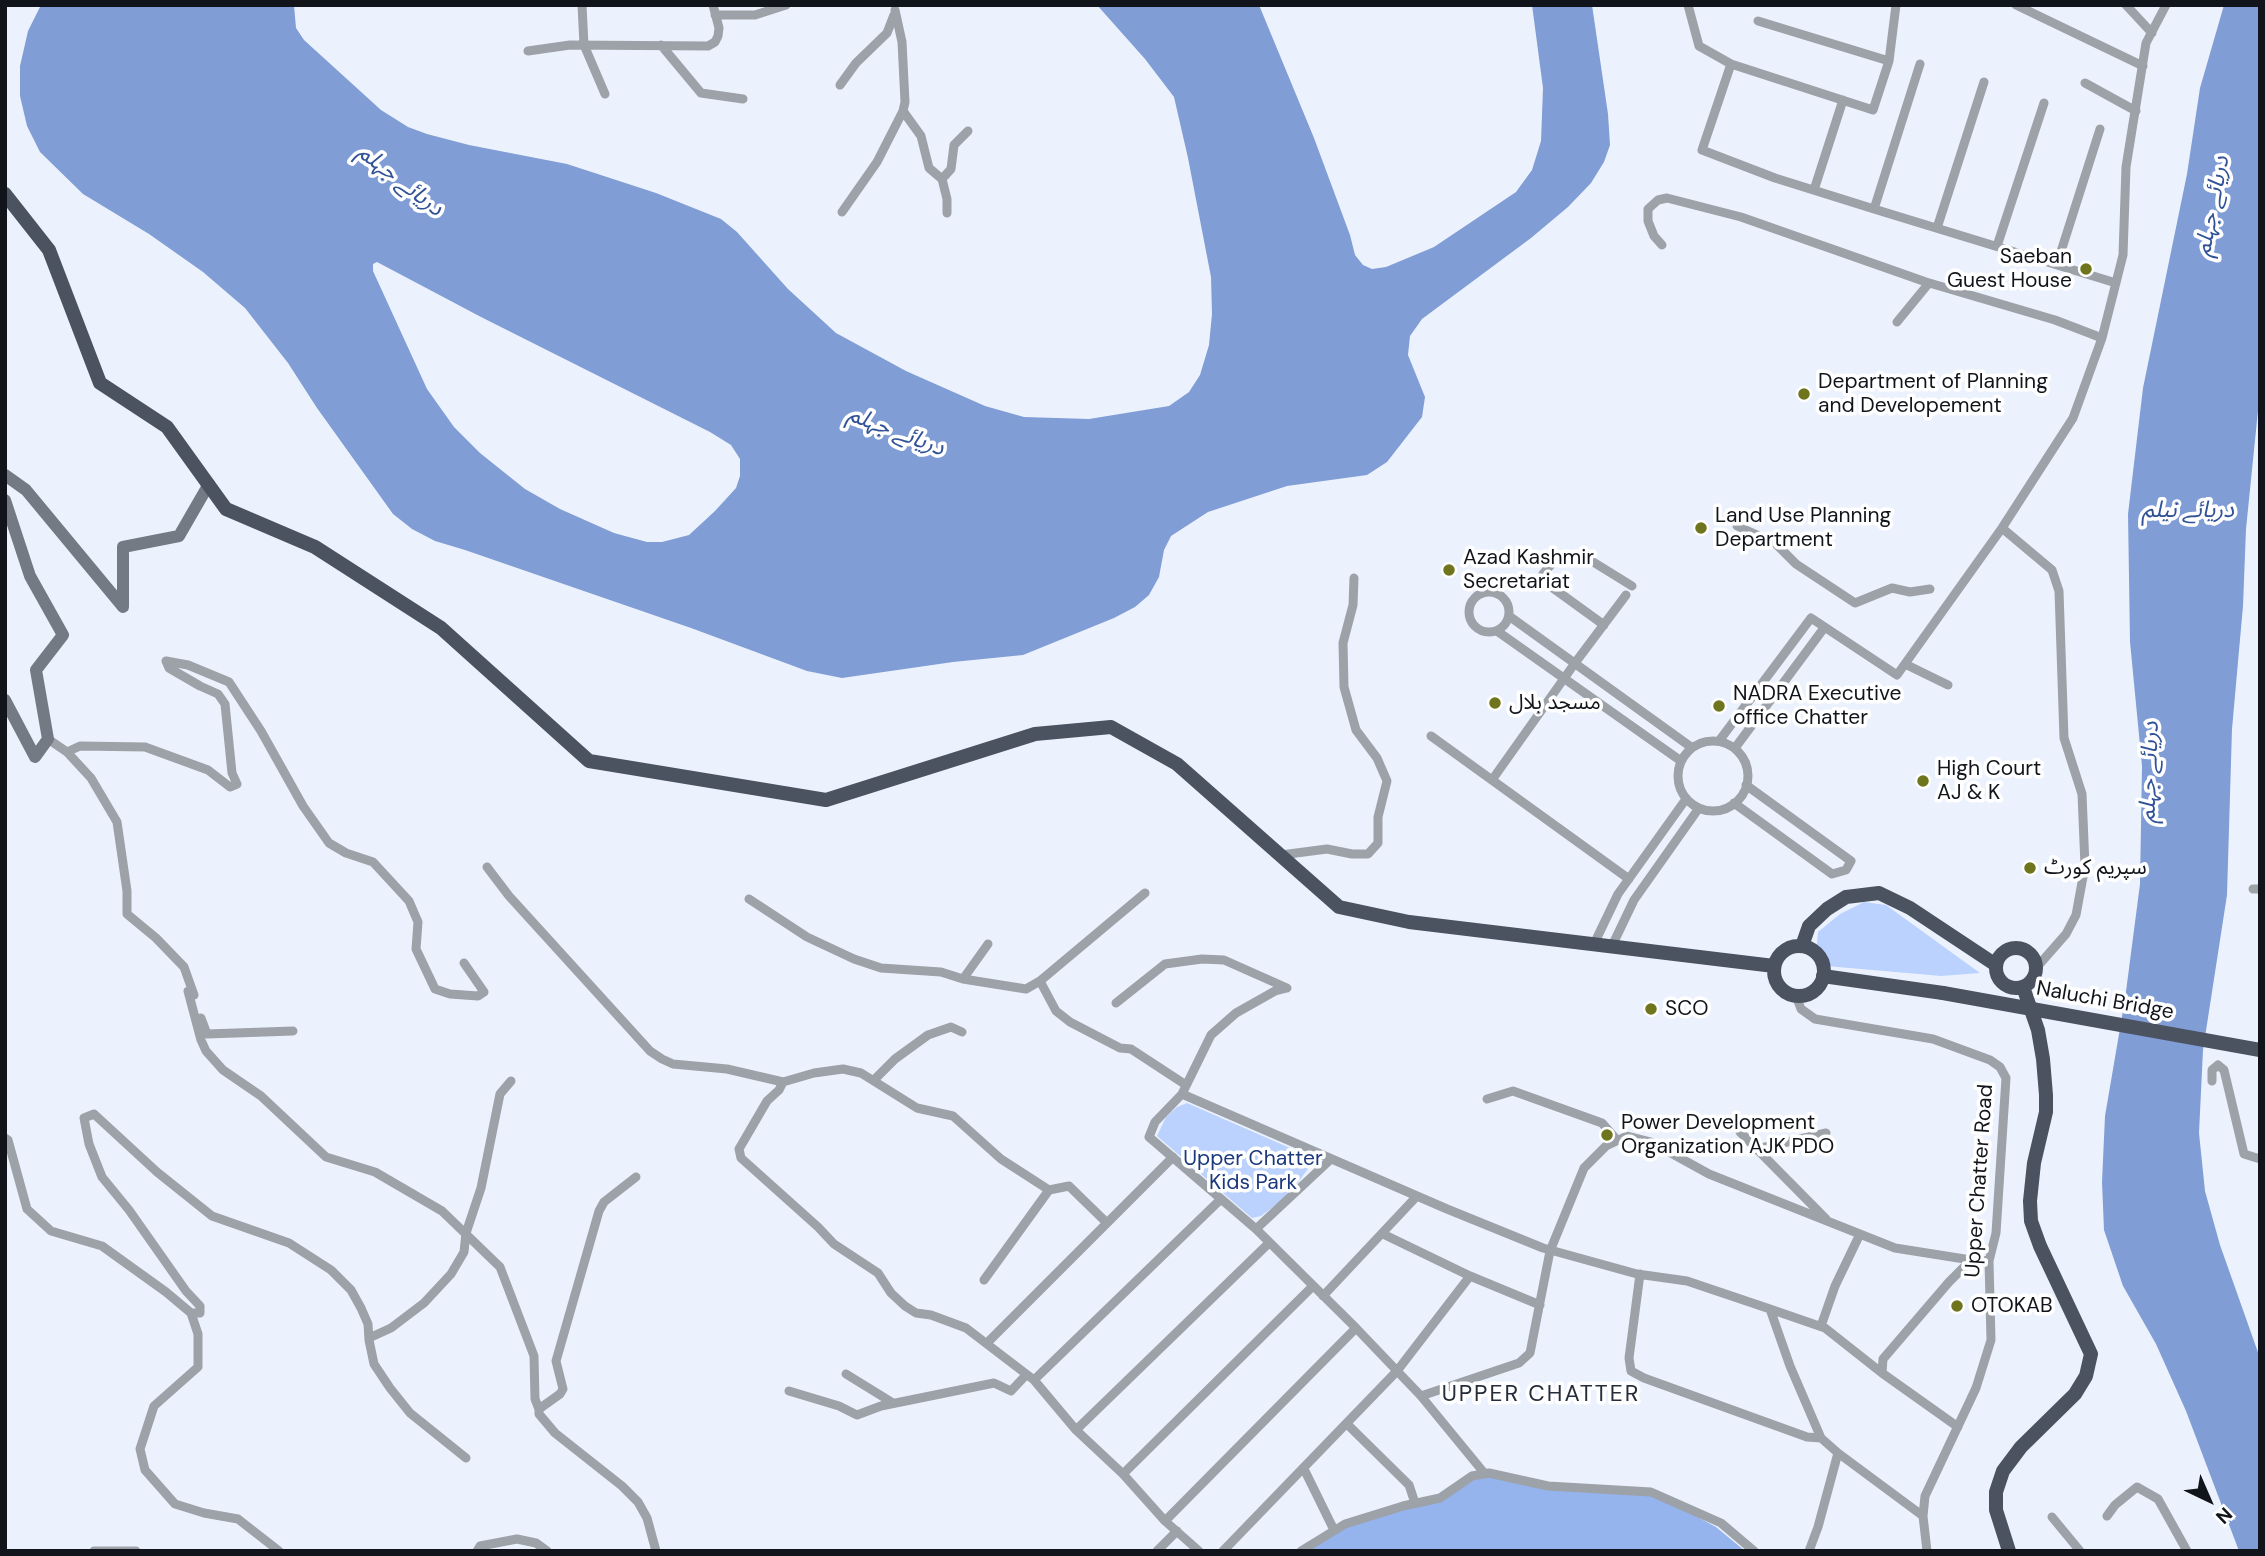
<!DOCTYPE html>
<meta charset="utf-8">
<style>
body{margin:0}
#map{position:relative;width:2265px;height:1556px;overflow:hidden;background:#ecf2fd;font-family:"DM Sans",sans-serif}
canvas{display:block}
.frame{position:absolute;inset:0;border:7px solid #11151b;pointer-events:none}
.north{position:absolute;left:2174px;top:1465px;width:70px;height:70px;-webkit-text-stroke:5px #fff;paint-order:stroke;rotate:136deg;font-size:19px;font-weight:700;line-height:28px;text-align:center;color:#11151b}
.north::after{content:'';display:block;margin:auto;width:24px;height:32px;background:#11151b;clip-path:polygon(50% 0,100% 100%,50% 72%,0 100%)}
</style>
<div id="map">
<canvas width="2265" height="1556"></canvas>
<div class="frame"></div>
<div class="north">N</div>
</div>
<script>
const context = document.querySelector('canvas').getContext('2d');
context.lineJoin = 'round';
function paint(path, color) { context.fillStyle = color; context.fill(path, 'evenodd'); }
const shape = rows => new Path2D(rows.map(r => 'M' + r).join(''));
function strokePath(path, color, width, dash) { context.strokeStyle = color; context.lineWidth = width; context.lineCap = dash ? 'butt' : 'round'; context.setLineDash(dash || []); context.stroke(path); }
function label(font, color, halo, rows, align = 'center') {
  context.font = font + ' "DM Sans","Noto Sans Arabic",sans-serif'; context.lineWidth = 7; context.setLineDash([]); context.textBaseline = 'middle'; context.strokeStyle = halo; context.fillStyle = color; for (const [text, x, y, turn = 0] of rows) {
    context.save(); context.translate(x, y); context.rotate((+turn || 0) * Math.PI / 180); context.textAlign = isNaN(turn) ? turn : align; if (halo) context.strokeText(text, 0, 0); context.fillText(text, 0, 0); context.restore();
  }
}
paint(shape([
 [1864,902,1886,905,1980,973,1941,976,1815,965,1818,932,1840,914],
 [1187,1103,1313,1158,1310,1166,1289,1195,1261,1216,1252,1218,1157,1136,1166,1117,1177,1107]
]), '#bbd2fe');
paint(shape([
 [1489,1473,1548,1486,1651,1492,1716,1527,1745,1551,1301,1551,1345,1524,1440,1498,1472,1476]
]), '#95b3ec');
paint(shape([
 [41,5,294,5,296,28,304,40,381,110,408,127,427,134,469,145,567,164,656,193,721,219,737,232,788,289,836,333,906,371,985,406,1024,417,1089,419,1169,406,1189,392,1200,375,1209,345,1212,314,1211,277,1188,158,1174,97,1145,59,1097,5,1259,5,1314,138,1350,235,1355,255,1363,265,1372,269,1386,267,1434,247,1516,192,1532,170,1541,141,1543,88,1532,5,1592,5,1608,114,1610,145,1604,162,1591,183,1568,207,1531,238,1422,319,1410,336,1408,355,1425,397,1422,417,1387,462,1367,475,1287,486,1208,512,1171,536,1164,550,1159,577,1149,595,1135,607,1114,618,1023,655,953,662,842,678,807,671,691,628,465,550,435,541,412,529,393,514,317,408,288,363,245,308,203,272,149,234,83,194,40,152,27,126,20,96,20,66,28,31],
 [377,262,481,317,710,432,731,445,740,459,740,476,736,488,715,511,689,535,662,542,647,542,614,533,560,509,525,489,480,453,454,427,427,389,373,271,373,264],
 [2224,5,2260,5,2260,391,2246,529,2243,606,2232,729,2227,895,2203,1050,2199,1133,2205,1191,2220,1245,2260,1358,2260,1551,2239,1551,2186,1411,2156,1344,2123,1286,2104,1230,2102,1182,2105,1116,2125,999,2140,884,2142,766,2130,642,2128,514,2143,388,2187,174,2200,88]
]), '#809dd6');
strokePath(shape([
 [582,5,584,45,605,94],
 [1688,5,1699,46,1731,64,1702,150,1775,178,1874,209,2116,283],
 [2016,5,2143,66],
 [2126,5,2152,33],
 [715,15,755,15,786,5],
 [661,45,701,93,743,99],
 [528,51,570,45,708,46,715,42,718,36,719,28,713,5],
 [1889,61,1896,5],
 [1731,64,1873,110,1889,61,1758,21],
 [2085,83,2136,111],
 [840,85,856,63,887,33,894,15],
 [903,111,921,136,929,168,942,179,947,199,947,213],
 [942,179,951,169,954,145,968,131],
 [1814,190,1843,100],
 [1874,209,1920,64],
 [842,212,877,162,903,111,905,102,902,42,895,10],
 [1937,228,1984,82],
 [1662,245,1654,236,1648,221,1648,209,1658,200,1667,198,1741,217,1926,282,2055,320,2102,338],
 [1997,246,2044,103],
 [2057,264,2100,129],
 [1897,322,1929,283],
 [1737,526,1775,543,1796,564,1855,603,1892,588,1910,592,1930,589],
 [2002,528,2052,570,2059,591,2064,738,2082,794,2085,866,2076,915,2066,934,2037,967],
 '1469 612a20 20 0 1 1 40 0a20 20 0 1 1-40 0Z',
 [1509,616,1691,747],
 [1604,625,1546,583,1543,574,1554,561,1569,558,1590,560,1632,586],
 [1497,631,1681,761],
 [1905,664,1948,685],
 [1431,736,1629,879],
 [48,739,67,752,80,746,145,747,208,770,230,787,237,784,232,773,225,704,218,694,200,686,169,668,166,661,188,665,229,682,261,731,303,806,329,843,346,853,373,862,409,901,418,922,416,949,435,989,450,994,478,996,484,992,464,963],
 '1678 776a35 35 0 1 1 70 0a35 35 0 1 1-70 0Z',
 [1719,741,1811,618,1897,675,2002,528,2073,418,2102,338,2123,255,2126,167,2146,43,2166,5],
 [1735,748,1824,628],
 [67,752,91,778,117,822,127,891,127,914,156,938,184,967,194,995],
 [1492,780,1575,663,1626,595],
 [1734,803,1832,874,1846,870,1851,861,1746,785],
 [1281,855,1327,849,1352,854,1368,854,1378,843,1378,817,1387,781,1377,758,1356,730,1344,687,1343,643,1353,605,1354,578],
 [487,867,509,896,650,1051,662,1059,673,1064,727,1069,783,1082,814,1073,843,1069,861,1073,917,1108,953,1116,1001,1159,1049,1190],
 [2253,889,2260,889],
 [1145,893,1040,981,1056,1011,1070,1022,1120,1048,1131,1049,1186,1085],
 [749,899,807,937,854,959,881,968,941,972,963,979,988,944],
 [1593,946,1618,894,1686,799],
 [1611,948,1634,900,1699,808],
 [963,979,1026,989,1040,981],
 [1287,988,1275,991,1236,1013,1211,1035,1182,1094,1447,1209,1543,1248,1637,1274,1687,1281,1770,1309,1790,1366,1821,1438,1838,1453,1818,1527,1809,1551],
 [192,989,188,991,201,1040,206,1051,223,1070,261,1096,326,1157,375,1172,442,1211,500,1267,534,1356,535,1399,539,1409],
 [1796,996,1801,1009,1815,1019,1933,1039,1990,1060,2000,1067,2006,1078,1996,1233,1989,1261,1991,1340,1976,1388,1925,1496,1923,1516,1927,1551],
 [1116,1003,1165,964,1202,959,1224,960,1287,988],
 [201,1018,207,1034,293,1031],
 [874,1080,895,1059,928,1035,951,1027,962,1032],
 [2212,1081,2212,1070,2218,1065,2224,1070,2244,1154,2260,1159],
 [783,1082,779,1090,767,1101,739,1149,741,1158,818,1227,834,1244,878,1273,891,1293,905,1306,916,1313,931,1315,966,1328,1034,1380,1076,1430,1123,1474,1165,1521,1199,1551],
 [1182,1094,1155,1122,1149,1137,1256,1229,1356,1328,1421,1396,1485,1474],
 [1487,1099,1513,1091,1602,1123,1617,1140],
 [1740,1132,1826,1219],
 [5,1138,8,1140,27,1209,51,1231,102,1246,166,1292,191,1313,198,1334,198,1367,154,1406,140,1449,145,1470,175,1504,204,1513,238,1519,279,1551],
 [1757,1149,1826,1133],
 [636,1177,604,1202,599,1211,556,1361,563,1389,560,1394,539,1409,539,1414,555,1433,622,1486,638,1502,647,1518,656,1551],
 [1256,1229,1331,1159],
 [1383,1234,1470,1276,1540,1305],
 [1640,1274,1629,1358,1631,1371,1644,1378,1807,1437,1821,1438],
 [984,1280,1049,1190,1069,1186,1107,1223],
 [1323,1296,1417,1196],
 [1770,1309,1825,1328,1882,1373],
 [191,1313,200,1313,200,1306,186,1291,129,1210,102,1177,89,1144,84,1118,94,1114,157,1172,212,1216,289,1243,331,1270,351,1290,361,1308,368,1324,369,1340,374,1364,390,1388,410,1413,466,1458],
 [1821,1326,1835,1286,1860,1234],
 [369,1338,391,1328,424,1303,451,1274,464,1252,466,1233,481,1188,500,1094,511,1081],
 [987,1343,1173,1157],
 [846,1374,893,1403],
 [1034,1380,1221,1199],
 [789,1391,839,1406,857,1415,881,1406,994,1383,1011,1391,1026,1375],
 [1421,1396,1519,1363,1530,1353,1550,1251,1584,1168,1606,1146,1627,1136,1651,1142,1709,1174,1895,1248,1971,1260,1989,1261],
 [1347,1424,1409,1485,1415,1503],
 [1958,1427,1882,1373,1883,1359,1949,1282,1971,1260],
 [1076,1430,1269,1243],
 [1838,1453,1923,1516],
 [1304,1469,1334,1530],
 [1123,1474,1313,1286],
 [2107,1516,2115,1505,2137,1487,2158,1499,2187,1551],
 [2052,1517,2080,1551],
 [1165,1521,1356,1328],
 [94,1551,136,1551],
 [477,1551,480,1546,517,1539,536,1543,547,1551],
 [1157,1551,1177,1531],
 [1223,1551,1397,1371,1470,1276],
 [1301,1551,1345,1524,1403,1506,1440,1498,1472,1476,1489,1473,1548,1486,1651,1492,1721,1523,1754,1551]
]), '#9da1a8', 9);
strokePath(shape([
 [5,475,26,490,123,607,123,547,179,536,209,484],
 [5,500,30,576,63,635,36,670,48,739,35,757,5,700]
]), '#747a84', 12);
strokePath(shape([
 [5,194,49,250,100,383,167,427,226,509,315,547,441,628,589,761,826,800,1035,734,1111,727,1177,764,1339,907,1409,922,1774,966],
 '1774 971a25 25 0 1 1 50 0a25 25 0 1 1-50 0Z',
 [1802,946,1809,926,1827,909,1846,897,1879,893,1910,908,1996,965],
 '1996 968a20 20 0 1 1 40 0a20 20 0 1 1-40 0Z',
 [1823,976,1943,993],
 [2009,1551,1996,1510,1996,1492,2003,1471,2021,1447,2075,1394,2086,1376,2091,1354,2040,1246,2031,1221,2030,1201,2034,1163,2046,1112,2046,1095,2043,1059,2038,1030,2023,987]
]), '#4b5260', 14);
strokePath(shape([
 [1943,993,2260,1050]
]), '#4b5260', 14);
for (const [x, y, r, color] of [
 [2086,269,7,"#6f751d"],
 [1804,394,7,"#6f751d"],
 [1701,528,7,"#6f751d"],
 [1449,570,7,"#6f751d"],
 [1495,703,7,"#6f751d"],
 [1719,706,7,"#6f751d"],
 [1923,781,7,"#6f751d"],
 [2030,868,7,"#6f751d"],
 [1651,1009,7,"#6f751d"],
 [1607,1135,7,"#6f751d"],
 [1957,1306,7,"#6f751d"]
]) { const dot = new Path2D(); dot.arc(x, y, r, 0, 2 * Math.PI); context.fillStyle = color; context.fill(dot); strokePath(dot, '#fff', 2.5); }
label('21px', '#11151b', '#fff', [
 ["Saeban",2072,257,"right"],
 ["Guest House",2072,281,"right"],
 ["Department of Planning",1818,382],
 ["and Developement",1818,406],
 ["Land Use Planning",1715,516],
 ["Department",1715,540],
 ["Azad Kashmir",1463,558],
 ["Secretariat",1463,582],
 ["NADRA Executive",1733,694],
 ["office Chatter",1733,718],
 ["مسجد بلال",1509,703],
 ["High Court",1937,769],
 ["AJ & K",1937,793],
 ["سپریم کورٹ",2044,868],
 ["SCO",1665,1009],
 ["Power Development",1621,1123],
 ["Organization AJK PDO",1621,1147],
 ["OTOKAB",1971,1306]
], 'left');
label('21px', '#11151b', '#fff', [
 ["Naluchi Bridge",2105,1001,10],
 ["Upper Chatter Road",1980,1181,-86]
]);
label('21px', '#1a387b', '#fff', [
 ["Upper Chatter",1253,1159],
 ["Kids Park",1253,1183]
]);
label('italic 23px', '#315297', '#fff', [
 ["دریائے جہلم",400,181,38],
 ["دریائے جہلم",2213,206,-79],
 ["دریائے جہلم",896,432,21],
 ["دریائے نیلم",2188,511],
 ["دریائے جہلم",2150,772,-88]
]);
context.letterSpacing = '2px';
label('23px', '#262d3a', '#fff', [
 ["UPPER CHATTER",1541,1395]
]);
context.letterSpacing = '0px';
</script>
